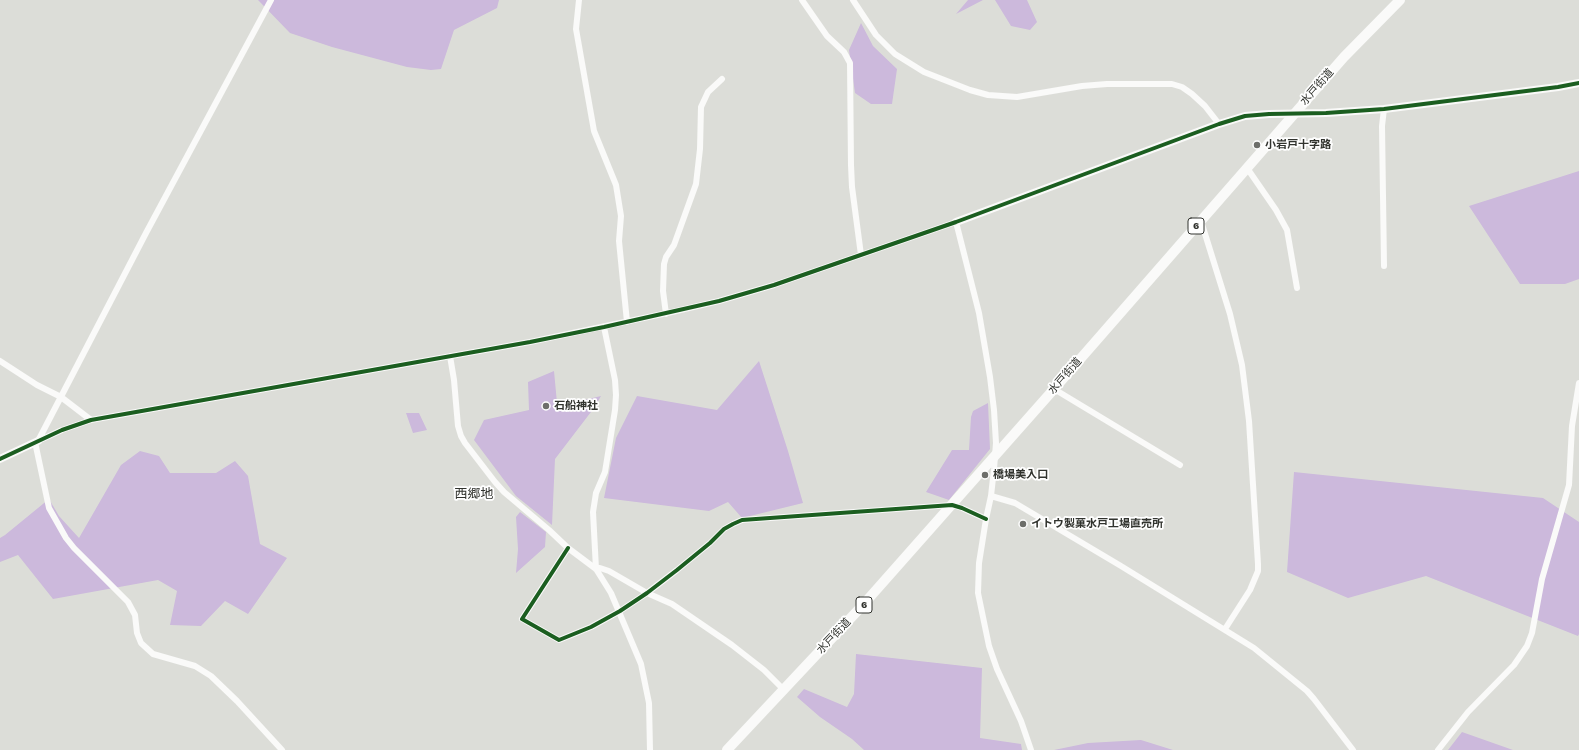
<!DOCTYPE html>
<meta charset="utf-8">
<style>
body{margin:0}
canvas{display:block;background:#dcddd8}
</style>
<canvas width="1579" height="750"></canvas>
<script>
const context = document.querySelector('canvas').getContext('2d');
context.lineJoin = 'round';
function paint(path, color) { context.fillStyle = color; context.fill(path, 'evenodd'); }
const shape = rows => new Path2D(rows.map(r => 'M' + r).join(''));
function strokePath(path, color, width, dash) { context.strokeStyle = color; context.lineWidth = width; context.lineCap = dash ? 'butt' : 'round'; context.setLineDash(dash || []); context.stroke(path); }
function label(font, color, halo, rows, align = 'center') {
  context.font = font + ' "Work Sans","Noto Sans JP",sans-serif'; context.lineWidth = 3.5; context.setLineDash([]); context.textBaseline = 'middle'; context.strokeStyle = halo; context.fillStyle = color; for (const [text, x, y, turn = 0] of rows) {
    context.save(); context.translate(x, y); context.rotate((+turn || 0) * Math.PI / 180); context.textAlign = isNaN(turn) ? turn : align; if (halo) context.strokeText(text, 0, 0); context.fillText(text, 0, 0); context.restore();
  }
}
paint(shape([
 [258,0,499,0,497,8,454,30,441,69,431,70,407,67,332,47,290,33],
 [968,0,983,0,956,14],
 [995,0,1027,0,1037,22,1030,30,1011,26],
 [861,23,873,46,897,69,892,104,871,104,855,93,849,50],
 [1579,171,1579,279,1565,284,1520,284,1469,206],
 [759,361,788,451,803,503,742,518,728,502,709,511,604,498,616,438,637,396,717,410],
 [554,371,557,403,572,403,601,396,594,408,555,459,552,525,516,496,474,440,484,420,529,410,528,382],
 [988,403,990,449,949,500,926,492,952,450,969,450,971,417,973,411],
 [406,413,419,413,427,430,413,433],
 [140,451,159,456,170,473,216,473,235,461,248,476,260,544,287,558,248,614,225,601,201,626,170,625,177,591,158,580,53,599,18,555,0,562,0,538,5,535,49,499,59,516,79,538,121,465],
 [1294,472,1543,498,1579,522,1579,634,1578,636,1426,576,1348,598,1287,572],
 [520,512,546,532,545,547,516,573,518,549,516,517],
 [856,654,982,668,980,738,1021,744,1022,750,864,750,852,739,820,717,797,697,804,689,847,707,854,694],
 [1462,732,1513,750,1448,750],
 [1141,740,1173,750,1054,750,1088,743]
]), '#ccb9dc');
strokePath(shape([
 [579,0,576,29,594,131,616,185,621,216,619,241,627,322],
 [802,0,827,36,844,52,850,63,851,165,852,187,861,255],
 [853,0,876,35,895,54,924,72,970,90,988,95,1017,97,1082,86,1107,84,1172,84,1182,87,1192,94,1205,106,1219,124],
 [1247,168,1276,210,1287,230,1297,288],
 [1201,221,1230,314,1242,365,1249,421,1258,564,1258,571,1250,590,1225,629],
 [1384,266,1382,126,1384,109],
 [666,314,663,291,664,264,666,257,674,245,696,184,700,149,701,107,708,92,722,79],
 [604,327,615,380,616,395,615,410,605,472,596,493,593,512,596,569,600,568,609,571,647,593,672,604,732,645,764,670,784,690],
 [450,356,454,380,458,426,461,436,465,443,495,482,504,492,549,530,568,548,596,569,611,593,641,664,649,703,650,750],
 [0,361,37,385,61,397,91,420],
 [1054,389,1180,465],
 [38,441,62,430,91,420,530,342,672,312,719,301,774,285,956,222,979,313,990,377,994,410,996,443,994,469,991,496,986,519,979,563,978,593,989,646,997,669,1021,721,1031,750],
 [38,441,146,233,271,0],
 [35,442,49,508,66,538,74,548,128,602,135,615,137,633,141,643,153,654,195,666,211,676,237,701,282,750],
 [991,496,1015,503,1121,566,1254,648,1307,691,1314,699,1353,750],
 [568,548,522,619,559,640,591,627,620,611,647,593,677,570,710,543,724,529,733,524,742,520,952,505,962,508,986,519],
 [1438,750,1468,712,1514,665,1527,646,1532,633,1542,579,1569,485,1572,426,1579,383]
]), '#fafaf9', 6);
strokePath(shape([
 [956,222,1219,124,1245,116,1269,114,1326,113,1384,109,1558,87,1579,83],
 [0,459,38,441]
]), '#fafaf9', 8);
strokePath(shape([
 [727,750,862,606,1054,389,1344,57,1400,0]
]), '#fafaf9', 10);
strokePath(shape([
 [0,459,62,430,91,420,530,342,604,327,719,301,774,285,956,222,1219,124,1245,116,1269,114,1326,113,1384,109,1558,87,1579,83],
 [568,548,522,619,559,640,591,627,620,611,647,593,677,570,710,543,724,529,733,524,742,520,952,505,962,508,986,519]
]), '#1b5e20', 4);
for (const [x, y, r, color] of [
 [1257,145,4,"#6d6e6a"],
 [546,406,4,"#6d6e6a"],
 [985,475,4,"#6d6e6a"],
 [1023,524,4,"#6d6e6a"]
]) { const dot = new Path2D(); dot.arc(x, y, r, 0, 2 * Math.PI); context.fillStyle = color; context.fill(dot); strokePath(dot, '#fff', 1.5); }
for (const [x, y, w] of [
 [1196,226,16],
 [864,605,16]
]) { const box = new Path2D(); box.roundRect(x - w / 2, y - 8, w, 16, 3); context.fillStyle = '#fff'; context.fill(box); strokePath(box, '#31332e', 1); }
label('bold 10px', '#31332e', null, [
 ["6",1196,226],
 ["6",864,605]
]);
label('11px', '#31332e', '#fff', [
 ["水戸街道",1317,87,-49],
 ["水戸街道",1065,376,-49],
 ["水戸街道",834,636,-47]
]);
label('bold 11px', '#31332e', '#fff', [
 ["小岩戸十字路",1265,145],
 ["石船神社",554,406],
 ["橋場美入口",993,475],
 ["イトウ製菓水戸工場直売所",1031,524]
], 'left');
label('13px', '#31332e', '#fff', [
 ["西郷地",474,494]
]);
</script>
